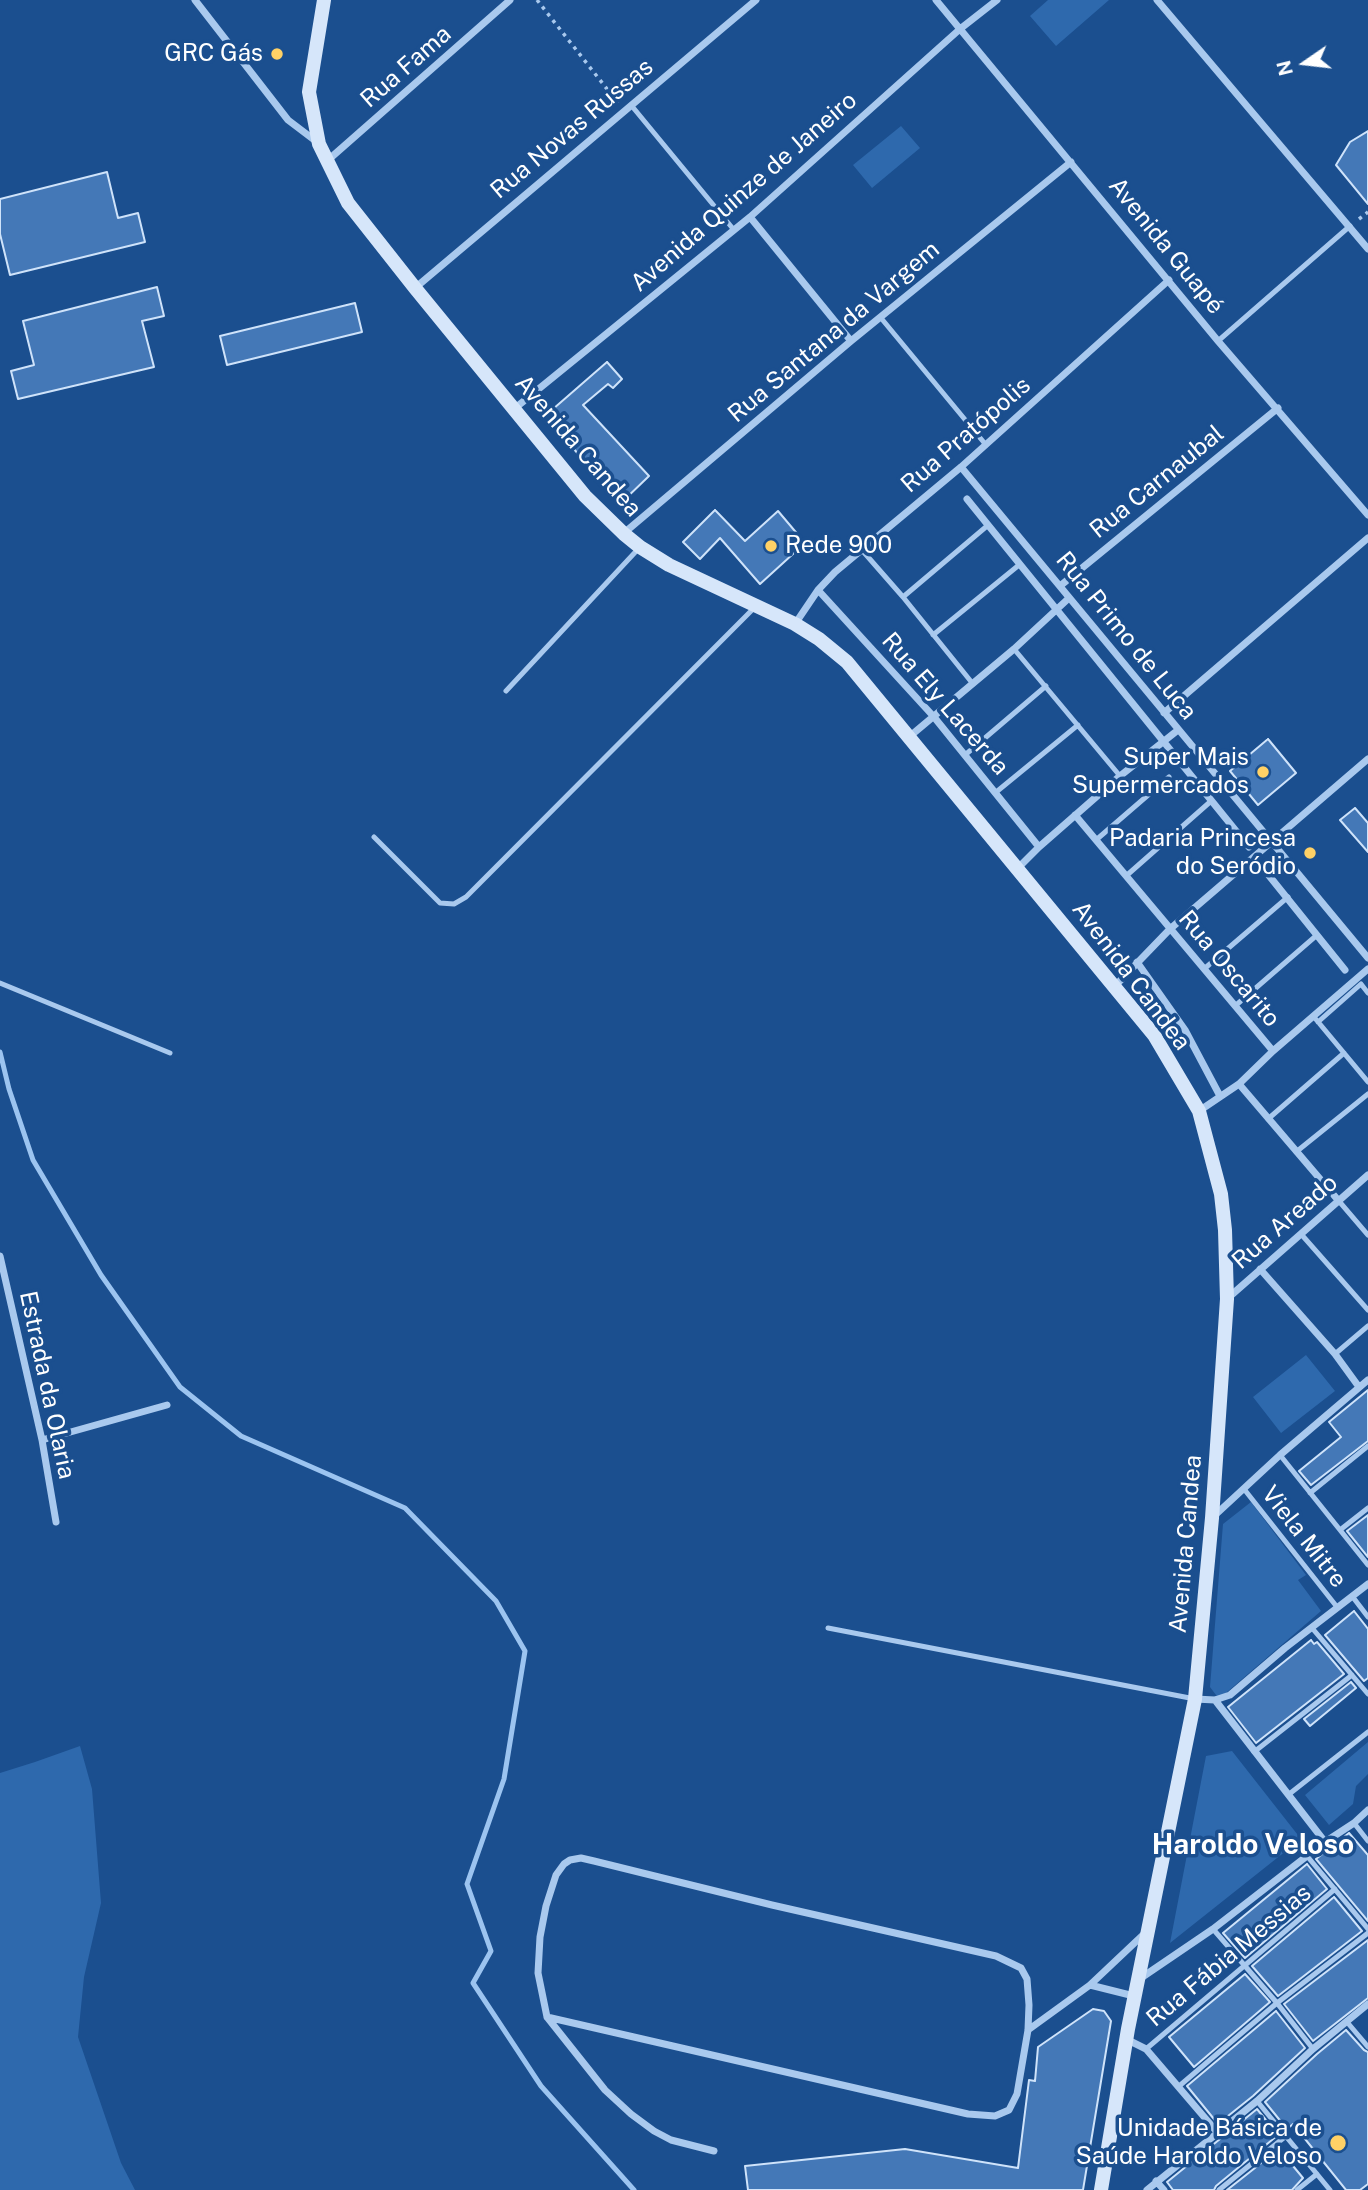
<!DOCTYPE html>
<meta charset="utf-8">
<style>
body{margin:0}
#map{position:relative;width:1368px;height:2190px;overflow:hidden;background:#1b4f8f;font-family:"Public Sans",sans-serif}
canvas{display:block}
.north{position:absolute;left:1270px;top:28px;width:70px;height:70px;-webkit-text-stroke:5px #1b4f8f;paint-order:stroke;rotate:256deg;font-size:19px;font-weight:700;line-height:28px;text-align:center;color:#fff}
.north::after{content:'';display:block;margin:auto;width:24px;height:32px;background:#fff;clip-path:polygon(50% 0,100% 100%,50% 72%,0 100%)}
</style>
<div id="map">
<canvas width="1368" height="2190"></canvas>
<div class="north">N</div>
</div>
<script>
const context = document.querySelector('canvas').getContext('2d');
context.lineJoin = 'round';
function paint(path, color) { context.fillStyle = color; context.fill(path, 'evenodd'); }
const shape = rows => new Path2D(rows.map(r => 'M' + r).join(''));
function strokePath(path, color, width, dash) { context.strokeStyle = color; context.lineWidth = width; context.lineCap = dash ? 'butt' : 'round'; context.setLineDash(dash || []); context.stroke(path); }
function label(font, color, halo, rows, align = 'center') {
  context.font = font + ' "Public Sans",sans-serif'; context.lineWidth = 7; context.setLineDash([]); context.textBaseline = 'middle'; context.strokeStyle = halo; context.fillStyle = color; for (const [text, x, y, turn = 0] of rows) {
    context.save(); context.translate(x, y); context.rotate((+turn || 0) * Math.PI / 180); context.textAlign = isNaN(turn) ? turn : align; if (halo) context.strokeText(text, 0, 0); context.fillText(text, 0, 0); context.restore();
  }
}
paint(shape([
 [1048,0,1109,0,1056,46,1030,16],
 [901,126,920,148,872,188,853,165],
 [1306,1355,1335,1391,1281,1433,1253,1397],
 [1251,1502,1306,1575,1298,1580,1321,1611,1219,1699,1210,1687,1223,1524],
 [1368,1742,1368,1774,1356,1786,1353,1804,1329,1825,1305,1795],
 [80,1746,92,1789,101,1903,84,1977,78,2037,121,2163,135,2190,0,2190,0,1773,35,1762],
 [1232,1751,1301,1839,1170,1943,1206,1756]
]), '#2e69ad');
strokePath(shape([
 [0,1052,9,1089,33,1160,101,1275,180,1387,241,1436,405,1508,496,1601,525,1651,504,1779,467,1884,491,1951,473,1983,541,2086,634,2190]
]), '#9cc4f0', 5);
const building = shape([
 [1368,131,1368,204,1336,165,1350,142,1368,131],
 [107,172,118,218,138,213,145,242,10,275,0,234,0,199,107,172],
 [157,287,164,316,142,321,154,367,18,399,11,371,34,365,23,321,157,287],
 [355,303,362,332,227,365,220,336,355,303],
 [607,362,622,379,613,388,608,384,583,405,649,476,621,503,545,416,607,362],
 [715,510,745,541,778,511,805,543,760,584,720,538,700,559,683,542,715,510],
 [1268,739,1296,773,1258,805,1230,771,1268,739],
 [1355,808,1368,823,1368,852,1340,820,1355,808],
 [1368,1390,1368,1441,1311,1485,1299,1471,1341,1437,1329,1422,1368,1390],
 [1368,1515,1368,1557,1347,1531,1368,1515],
 [1354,1611,1368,1629,1368,1678,1364,1681,1325,1635,1354,1611],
 [1311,1640,1314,1644,1317,1642,1344,1674,1256,1743,1228,1707,1311,1640],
 [1351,1682,1356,1688,1310,1726,1304,1719,1351,1682],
 [1349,1833,1368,1855,1368,1921,1316,1859,1349,1833],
 [1307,1864,1327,1889,1245,1958,1223,1933,1307,1864],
 [1334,1897,1362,1931,1278,1996,1252,1966,1334,1897],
 [1368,1940,1368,1998,1313,2041,1284,2004,1368,1940],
 [1245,1974,1270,2002,1194,2067,1169,2037,1245,1974],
 [1093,2009,1104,2011,1111,2021,1083,2190,748,2190,745,2166,905,2149,1018,2168,1029,2080,1035,2081,1038,2047,1093,2009],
 [1276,2011,1305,2048,1253,2096,1218,2124,1187,2086,1276,2011],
 [1346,2030,1364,2050,1368,2052,1368,2184,1360,2190,1346,2190,1293,2124,1287,2129,1265,2102,1317,2054,1346,2030],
 [1257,2109,1278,2135,1216,2186,1214,2190,1173,2190,1167,2182,1257,2109],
 [1279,2149,1303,2178,1292,2190,1227,2190,1279,2149]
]);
paint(building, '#4478b7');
strokePath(building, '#cfe3fa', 2);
strokePath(shape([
 [537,0,618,103],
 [1359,219,1368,212]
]), '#a9c9ee', 3.5, [3.5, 5]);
strokePath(shape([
 [631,105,734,230],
 [881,318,986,445],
 [1218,341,1350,226],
 [861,549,903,597,973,684],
 [903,597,987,526],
 [933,635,1019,565],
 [1014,649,1120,776],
 [506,691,640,547],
 [965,755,1046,686],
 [995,793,1078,725],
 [374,837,440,903,454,904,466,897,755,607],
 [1096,840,1169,777],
 [1126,876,1210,802],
 [1204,969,1288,897],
 [0,983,170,1053],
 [1235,1006,1317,935],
 [1314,1017,1368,1082],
 [1318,1022,1361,984,1368,993],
 [1268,1119,1344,1053],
 [1296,1152,1368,1094],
 [1338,1200,1368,1235],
 [1301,1234,1368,1310],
 [1335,1354,1368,1326],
 [1280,1455,1368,1565],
 [1244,1489,1337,1607],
 [1310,1493,1368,1446],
 [1340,1530,1368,1508],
 [1352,1596,1368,1617],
 [828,1628,1195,1699],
 [1312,1628,1368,1694],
 [1254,1752,1352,1675],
 [1288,1795,1368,1732],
 [1354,1823,1368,1841],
 [1307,1856,1368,1929],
 [1213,1929,1277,2003,1313,2049],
 [1347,2022,1368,2047],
 [1146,2049,1335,1889],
 [1178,2087,1277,2003,1368,1933],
 [1257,2101,1330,2190],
 [1219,2190,1286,2136],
 [1297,2190,1317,2174]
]), '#a9c9ee', 5);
strokePath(shape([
 [195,0,288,120,317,142],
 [936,0,1218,341,1368,515],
 [1157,0,1368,249],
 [327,161,510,0],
 [750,217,851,341],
 [415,288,756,0],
 [514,409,750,217,960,29,997,0],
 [961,467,1368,958],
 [967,499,1249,847],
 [624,533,851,341,1071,162],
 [1060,586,1278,408],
 [818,590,934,717,1039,847],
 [795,624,818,590,835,572,961,467,1169,280],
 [1164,713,1368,538],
 [909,737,1014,649,1069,598],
 [1075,815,1273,1051],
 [1254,857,1345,970],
 [1018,868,1039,847,1120,776,1178,730],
 [1137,962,1185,1030,1220,1096],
 [1115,986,1170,929,1368,759],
 [1239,1084,1338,1200],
 [1199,1111,1239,1084,1273,1051,1368,969],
 [0,1256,42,1440,56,1522],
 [1260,1269,1335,1354,1359,1387],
 [1228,1298,1368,1175],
 [42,1440,167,1405],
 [1213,1517,1280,1455,1368,1380],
 [1195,1699,1215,1700,1230,1695,1285,1648,1368,1584],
 [1215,1700,1325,1842],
 [1138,1980,1213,1929,1325,1842,1354,1823,1368,1810],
 [1090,1985,1134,1996],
 [547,2017,968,2114,995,2116,1009,2110,1017,2094,1028,2030,1029,2005,1027,1979,1021,1968,996,1956,772,1905,594,1861,581,1858,570,1860,564,1864,556,1875,546,1906,540,1937,538,1973,547,2017,605,2090,631,2114,654,2131,671,2140,714,2151],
 [1028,2030,1090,1985,1144,1934],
 [1126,2039,1146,2049,1217,2132],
 [1156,2181,1164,2190],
 [1147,2190,1257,2101,1313,2049,1368,2004]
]), '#a9c9ee', 7);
strokePath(shape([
 [324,0,309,92,319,144,348,203,415,288,585,496,624,534,640,547,669,565,795,624,819,639,847,662,1154,1035,1199,1111,1221,1194,1225,1230,1227,1299,1212,1518,1195,1699,1128,2029,1101,2190]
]), '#d6e6fa', 14);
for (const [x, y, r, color] of [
 [277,54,7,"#ffd166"],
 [771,546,7,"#ffd166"],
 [1263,772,7,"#ffd166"],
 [1310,853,7,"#ffd166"],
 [1338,2143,9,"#ffd166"]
]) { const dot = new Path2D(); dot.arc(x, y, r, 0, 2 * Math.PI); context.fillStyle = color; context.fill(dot); strokePath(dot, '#1b4f8f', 2.5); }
label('24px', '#fff', '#1b4f8f', [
 ["GRC Gás",263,54],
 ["Rede 900",785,546,"left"],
 ["Super Mais",1249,758],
 ["Supermercados",1249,786],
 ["Padaria Princesa",1296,839],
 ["do Seródio",1296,867],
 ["Unidade Básica de",1322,2129],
 ["Saúde Haroldo Veloso",1322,2157]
], 'right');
label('24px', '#fff', '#1b4f8f', [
 ["Rua Fama",406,67,-41],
 ["Rua Novas Russas",572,129,-40],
 ["Avenida Quinze de Janeiro",744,192,-41],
 ["Avenida Guapé",1166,246,51],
 ["Rua Santana da Vargem",834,332,-40],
 ["Rua Pratópolis",966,435,-41],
 ["Avenida Candea",578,446,49],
 ["Rua Carnaubal",1157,482,-39],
 ["Rua Primo de Luca",1126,636,51],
 ["Rua Ely Lacerda",945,704,49],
 ["Rua Oscarito",1229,969,50],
 ["Avenida Candea",1131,976,53],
 ["Rua Areado",1285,1222,-41],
 ["Estrada da Olaria",47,1385,78],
 ["Viela Mitre",1304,1537,52],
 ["Avenida Candea",1186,1544,-85],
 ["Rua Fábia Messias",1229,1956,-40]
]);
label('bold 28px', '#fff', '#1b4f8f', [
 ["Haroldo Veloso",1253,1845]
]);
</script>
